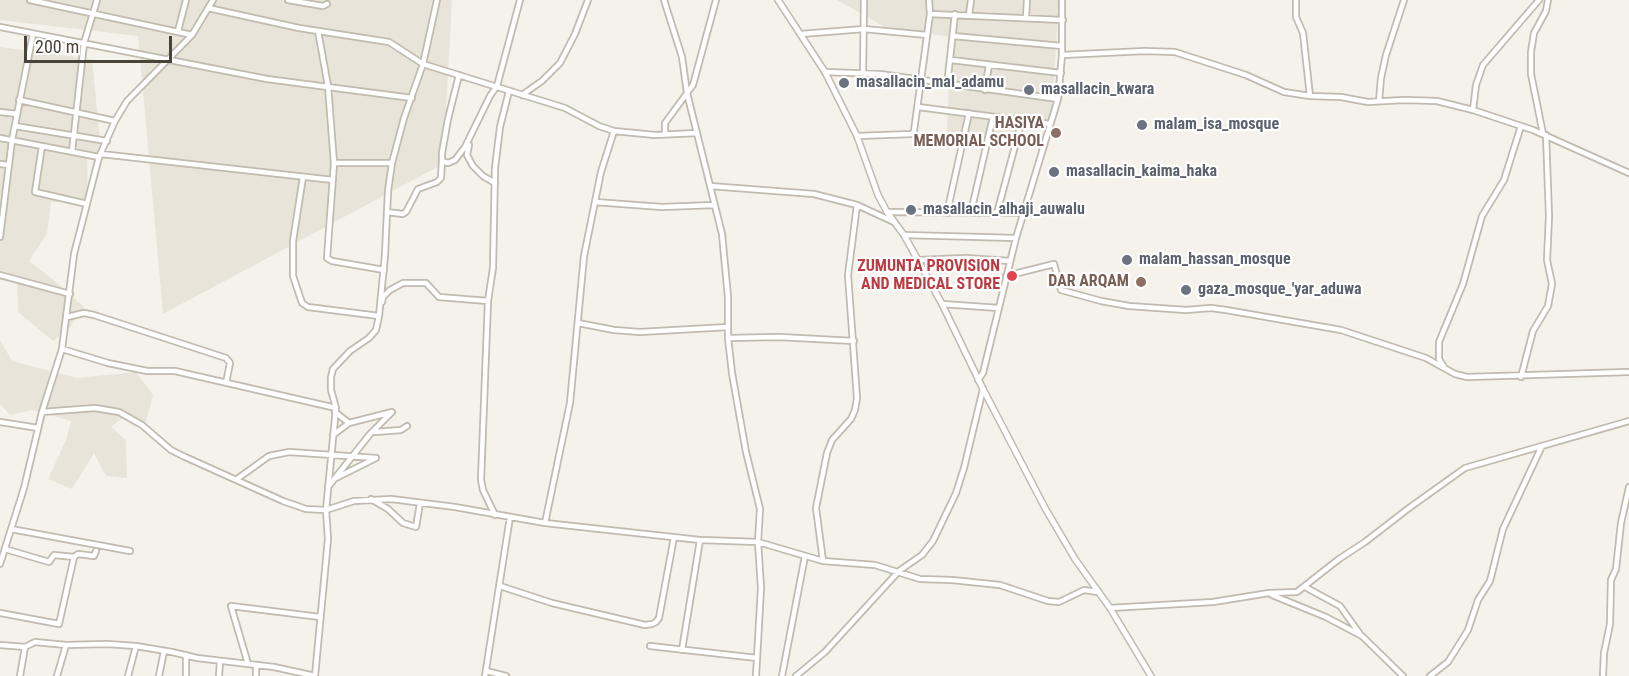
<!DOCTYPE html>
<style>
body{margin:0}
#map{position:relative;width:1629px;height:676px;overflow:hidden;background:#f5f2ec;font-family:"Roboto Condensed",sans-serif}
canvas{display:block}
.scale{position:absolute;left:24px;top:36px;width:148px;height:27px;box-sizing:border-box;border:3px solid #4a4339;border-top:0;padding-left:8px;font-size:18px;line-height:21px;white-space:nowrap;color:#4a4339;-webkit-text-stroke:4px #fff;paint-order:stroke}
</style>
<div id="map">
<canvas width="1629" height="676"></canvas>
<div class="scale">200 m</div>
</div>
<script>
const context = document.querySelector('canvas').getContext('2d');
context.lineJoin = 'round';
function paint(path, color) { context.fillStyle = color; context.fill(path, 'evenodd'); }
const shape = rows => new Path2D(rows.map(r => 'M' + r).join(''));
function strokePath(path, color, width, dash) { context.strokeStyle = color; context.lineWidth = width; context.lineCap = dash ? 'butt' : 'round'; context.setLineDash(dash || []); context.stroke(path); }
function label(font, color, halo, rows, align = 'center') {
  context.font = font + ' "Roboto Condensed",sans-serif'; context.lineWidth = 4.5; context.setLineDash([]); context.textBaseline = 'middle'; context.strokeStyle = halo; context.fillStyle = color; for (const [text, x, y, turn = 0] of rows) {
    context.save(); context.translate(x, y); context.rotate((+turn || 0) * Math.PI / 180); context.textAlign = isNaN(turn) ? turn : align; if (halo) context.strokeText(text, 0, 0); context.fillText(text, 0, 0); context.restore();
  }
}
paint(shape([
 [0,0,452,0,443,164,163,314,138,36,0,20],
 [837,0,1059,0,1051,123,946,149,951,37,885,27],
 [0,47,92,59,101,150,87,155,88,201,51,202,47,234,29,261,55,281,84,307,70,327,53,341,18,312,17,283,0,278],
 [0,340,12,361,77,378,136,372,153,395,146,422,121,419,111,427,126,440,127,478,106,476,94,453,72,489,48,479,66,440,71,421,32,410,10,415,0,404]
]), '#e9e4da');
const minor = shape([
 [30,0,192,35],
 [288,0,323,6,327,4],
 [664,0,682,57,687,93,722,234,728,297,728,338,732,373,746,452,760,509,758,542,761,588,756,676],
 [1296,0,1296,17,1303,33,1310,96],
 [208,8,299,28,389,42,423,64,565,108,599,126,614,131,655,135,697,133],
 [930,14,1063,20],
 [969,15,971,0],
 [1026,17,1027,0],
 [0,27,267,79,412,98],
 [178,31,186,0],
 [318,31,328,86,334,163,327,258,332,261,384,270],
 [801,34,864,29,927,35],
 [953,36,1062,46],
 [1062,55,1145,51,1175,52,1246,75,1284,92,1310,96,1341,97,1368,102,1404,100,1437,101,1473,110,1533,130,1629,173],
 [951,60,1061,73],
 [825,72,880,74,1058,99],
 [863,73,864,0],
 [459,75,448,119,442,153,442,161,448,163,455,160,465,147,490,96,497,86,520,0],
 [947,85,955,14],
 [985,90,989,65],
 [522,95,542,81,560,63,575,34,588,0],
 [19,100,115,121],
 [1379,101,1381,78,1386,55,1404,0],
 [918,107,1050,124],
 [1473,110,1476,85,1483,65,1539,0],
 [0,112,17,114],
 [15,126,107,141],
 [665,134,665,123,693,85,716,0],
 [1543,134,1531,74,1531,52,1534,33,1546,11,1548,0],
 [857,136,912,134,914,131,930,14,929,0],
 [0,138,99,157],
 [469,145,467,155,473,166,483,176,495,183],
 [42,146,35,192,87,204],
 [72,152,84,43,97,0],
 [101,154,333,180],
 [334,163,392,163],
 [0,164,9,165],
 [303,177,293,241,293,276,302,303,308,307,379,316],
 [710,186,814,194,857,205,894,222],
 [595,202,662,207,714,205],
 [387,212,403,214,406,212,418,189,437,182,441,178,442,161],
 [887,212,1023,213],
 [971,212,993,117],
 [947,213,969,113],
 [997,213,1022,120],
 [904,235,1016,238],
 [0,237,12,140,33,34],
 [918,260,966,258,1010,261],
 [0,275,70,294],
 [1006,276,1054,264,1061,290,1101,301,1129,306,1186,310,1211,308,1226,310,1341,330,1426,358,1455,374,1467,377,1629,372],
 [382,302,383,297,390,290,403,283,426,283,439,297,488,301],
 [942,304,999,308],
 [379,316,385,255,388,191,392,163,404,118,423,64,437,0],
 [67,317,84,313,94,315,226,358,230,363,226,383],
 [578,323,614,330,640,332,728,327],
 [728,338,779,337,854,341],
 [62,349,108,363,147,371,175,371,336,408,326,510,328,539,315,676],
 [1444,367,1439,359,1439,342,1463,284,1482,216,1504,180,1521,126],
 [1521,377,1533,331,1548,306,1552,284,1547,260,1549,216,1546,135],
 [978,380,983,373,1016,238,1058,99,1062,55,1062,0],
 [336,408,331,390,331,377,333,369,350,351,369,338,376,330,379,316],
 [42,412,95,408,119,412,142,425,171,450,183,456,283,501,306,509,326,510,354,501,391,499,455,507,545,523,700,540,758,542,823,561,875,565,920,579,952,580,1000,585,1048,601,1059,602,1084,590,1098,592],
 [335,412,349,423],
 [0,422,38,428],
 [375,432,401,430,407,426],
 [237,479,269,456,289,452,376,458,336,478],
 [328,487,370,434,392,412,349,423,333,435],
 [371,499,388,509,403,523,416,527,420,503],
 [495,515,483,490,481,480,488,301,493,268,495,168,500,127,509,91],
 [545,523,570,403,584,256,601,172,614,131],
 [11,529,130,551],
 [5,549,49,562,54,555,74,557,78,554,94,556,96,551],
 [823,561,816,508,827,453,832,440,851,419,855,410,857,398,848,275,857,205],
 [0,564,24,488,42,412,62,349,74,254,99,157,115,121,127,101,192,35,213,0],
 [500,586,552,603,645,625,652,624,656,622,659,618,674,537],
 [1305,587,1340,606,1360,634],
 [1272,595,1326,617,1362,636,1403,676],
 [1110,608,1213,602,1269,593,1297,592,1339,559,1365,542,1409,508,1465,468,1629,421],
 [0,613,59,624,74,557],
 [0,645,25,647,35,642,66,645,107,644,136,646,172,652,197,658,274,667,315,676],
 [650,646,757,658],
 [682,650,700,540],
 [248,664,231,606,320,617],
 [486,671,506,676],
 [20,676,25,647],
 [57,676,66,645],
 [128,676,136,646],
 [159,676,164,651],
 [186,676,186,655],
 [219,676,220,661],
 [256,676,256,665],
 [485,676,510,517],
 [782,676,805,556],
 [796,676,825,652,888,583,899,571,922,555,933,541,956,493,964,468,983,389],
 [1430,676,1448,662,1468,630,1478,600,1490,581,1503,529,1542,446],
 [1603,676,1604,653,1610,624,1611,580,1616,569,1621,523,1629,487]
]);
const tertiary = shape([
 [778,0,825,72,857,136,878,195,887,212,904,235,942,304,983,389,1045,508,1075,559,1110,608,1151,676]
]);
strokePath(minor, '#c1baae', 8);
strokePath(tertiary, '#c1baae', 8);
strokePath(minor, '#fff', 4.5);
strokePath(tertiary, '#fff', 5);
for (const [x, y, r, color] of [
 [844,83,6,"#6b7280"],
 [1029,90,6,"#6b7280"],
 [1142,125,6,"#6b7280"],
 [1056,133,6,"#8d6e63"],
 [1054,172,6,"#6b7280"],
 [911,210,6,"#6b7280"],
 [1127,260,6,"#6b7280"],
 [1012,276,6,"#e0444e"],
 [1141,282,6,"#8d6e63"],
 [1186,290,6,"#6b7280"]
]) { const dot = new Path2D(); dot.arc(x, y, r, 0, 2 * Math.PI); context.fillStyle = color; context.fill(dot); strokePath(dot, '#fff', 2); }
label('bold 16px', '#5b616d', '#fff', [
 ["masallacin_mal_adamu",856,83],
 ["masallacin_kwara",1041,90],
 ["malam_isa_mosque",1154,125],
 ["masallacin_kaima_haka",1066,172],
 ["masallacin_alhaji_auwalu",923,210],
 ["malam_hassan_mosque",1139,260],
 ["gaza_mosque_'yar_aduwa",1198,290]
], 'left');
label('bold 16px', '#785e54', '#fff', [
 ["HASIYA",1044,124],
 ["MEMORIAL SCHOOL",1044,142],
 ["DAR ARQAM",1129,282]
], 'right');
label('bold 16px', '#be3a42', '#fff', [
 ["ZUMUNTA PROVISION",1000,267],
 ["AND MEDICAL STORE",1000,285]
], 'right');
</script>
